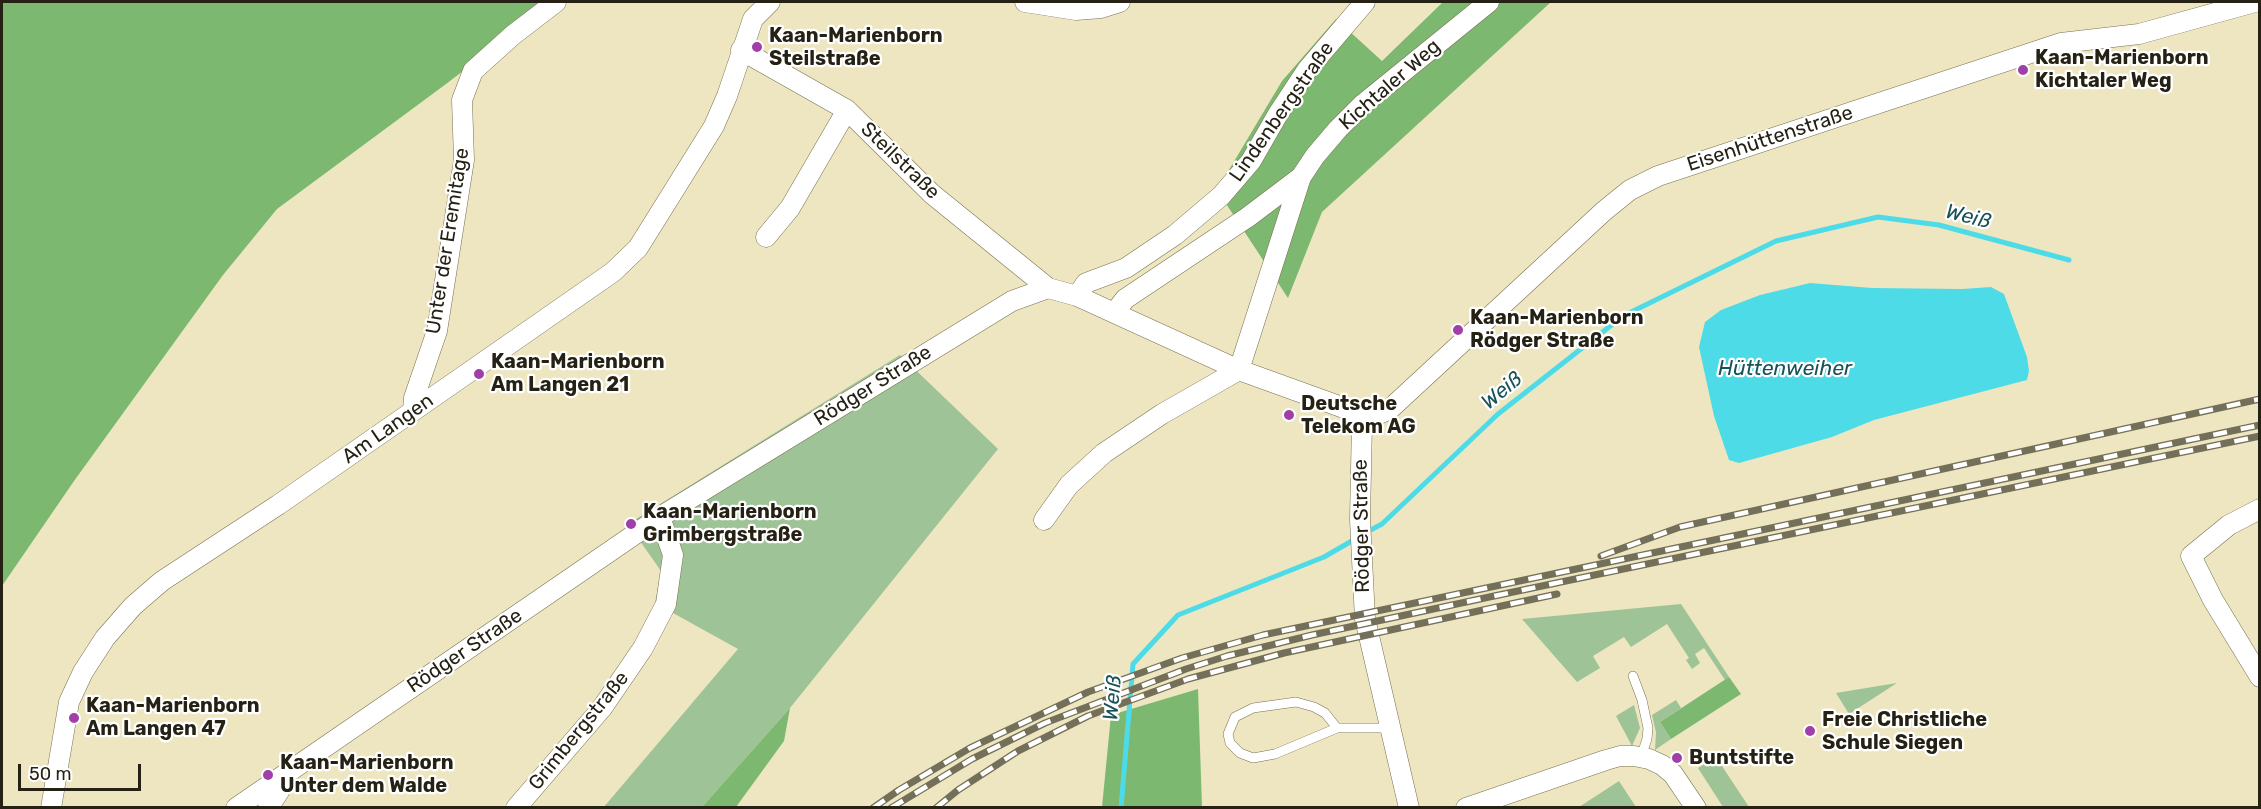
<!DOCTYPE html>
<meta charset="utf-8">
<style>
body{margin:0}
#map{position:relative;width:2261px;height:809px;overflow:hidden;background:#eee6c1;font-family:Rubik,sans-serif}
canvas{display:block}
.frame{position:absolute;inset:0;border:3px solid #252215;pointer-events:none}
.scale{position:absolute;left:18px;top:764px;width:123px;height:27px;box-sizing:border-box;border:3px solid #252215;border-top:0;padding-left:8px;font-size:18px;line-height:21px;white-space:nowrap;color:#252215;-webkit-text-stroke:4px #fff;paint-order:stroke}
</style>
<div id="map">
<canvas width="2261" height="809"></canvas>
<div class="frame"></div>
<div class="scale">50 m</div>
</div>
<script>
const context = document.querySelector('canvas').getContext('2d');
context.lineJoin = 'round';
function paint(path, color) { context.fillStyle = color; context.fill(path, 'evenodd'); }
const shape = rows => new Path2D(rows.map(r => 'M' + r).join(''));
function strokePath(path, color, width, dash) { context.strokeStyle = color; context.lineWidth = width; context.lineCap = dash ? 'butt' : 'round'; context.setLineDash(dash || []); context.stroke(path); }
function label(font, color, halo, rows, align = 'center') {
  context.font = font + ' Rubik,sans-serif'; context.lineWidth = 4.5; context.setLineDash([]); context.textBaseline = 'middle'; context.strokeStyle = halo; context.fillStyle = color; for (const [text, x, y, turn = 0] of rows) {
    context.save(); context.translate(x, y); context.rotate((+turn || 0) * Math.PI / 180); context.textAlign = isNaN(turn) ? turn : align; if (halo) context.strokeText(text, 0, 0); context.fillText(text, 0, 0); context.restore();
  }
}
paint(shape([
 [900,355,998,449,790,708,702,807,603,808,738,649,655,603,661,571,628,524],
 [1681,604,1729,677,1725,680,1704,648,1695,654,1700,663,1692,669,1686,660,1689,658,1667,624,1631,647,1624,637,1593,656,1600,668,1577,682,1522,619],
 [1897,683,1849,714,1836,693],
 [1676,700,1681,708,1660,722,1671,739,1655,750,1656,732,1652,715],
 [1634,705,1640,728,1632,746,1616,716],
 [1716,757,1749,807,1723,807,1698,768],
 [1619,781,1636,807,1579,807]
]), '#9ec396');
paint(shape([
 [2,2,553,2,446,84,277,209,223,275,74,481,2,586],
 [1443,2,1551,2,1322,212,1288,298,1217,190,1282,81,1336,19,1382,61],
 [1729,677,1741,694,1671,739,1660,722],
 [1198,689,1202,807,1102,807,1111,715],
 [790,708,784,741,736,807,702,807]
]), '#7cb870');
paint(shape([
 [1810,283,1872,288,1962,289,1991,287,2004,294,2027,357,2029,371,2027,380,1874,420,1832,437,1768,455,1739,463,1729,460,1714,416,1699,347,1705,322,1721,310,1760,295]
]), '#4edbe8');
strokePath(shape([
 [1365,533,1382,524,1498,414,1623,316,1776,241,1878,217,1939,225,2069,260],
 [1121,808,1133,664,1178,615,1324,557,1357,538]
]), '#4edbe8', 5);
const lane = shape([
 [1633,676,1642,700,1648,728,1647,739,1641,757],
 [1337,728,1325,713,1314,707,1296,702,1253,708,1235,717,1228,734,1230,743,1240,753,1253,758,1275,754,1337,728,1391,728]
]);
const street = shape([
 [1025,2,1076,10,1101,8,1120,2],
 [741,50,847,110,932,194,1048,288],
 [766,237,790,208,847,110],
 [1077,296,1086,283,1126,268,1175,235,1221,196,1251,161,1278,114,1307,70,1365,2],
 [1115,312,1125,299,1248,217,1301,177],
 [1239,370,1301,177,1315,156,1338,129,1362,105,1489,2],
 [413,411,414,398,437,331,464,160,462,100,473,71,513,35,556,2],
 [1362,422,1390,409,1604,211,1630,190,1658,176,2061,43,2139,34,2255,2],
 [2260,509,2229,525,2191,556,2213,600,2260,677],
 [1044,520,1069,485,1104,453,1162,414,1239,370],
 [51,808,69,702,83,672,105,638,133,606,162,581,278,505,613,272,638,248,714,126,727,96,753,19,770,2],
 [236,808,660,517,1012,301,1048,288,1077,296,1239,370,1347,409,1362,422,1360,519,1365,619,1409,808],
 [268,808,280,790,281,778],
 [516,808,602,708,643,648,666,604,673,555,660,517],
 [1466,808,1606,760,1620,756,1634,756,1649,759,1662,765,1673,774,1696,808]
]);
strokePath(lane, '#787050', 10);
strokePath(street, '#787050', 21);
strokePath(lane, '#fff', 9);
strokePath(street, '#fff', 20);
const rail = shape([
 [1601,556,1680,527,2260,399],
 [873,808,899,790,970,748,1088,692,1182,658,1263,635,2260,425],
 [891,808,972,759,1045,723,1186,669,1227,656,1312,635,1494,596,2260,436],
 [936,808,958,790,1018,751,1088,716,1188,679,1284,653,1557,594]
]);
strokePath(rail, '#746f58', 7);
strokePath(rail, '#fff', 4.5, [14]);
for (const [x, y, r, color] of [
 [757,47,6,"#a03fa7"],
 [2023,70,6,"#a03fa7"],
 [1458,330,6,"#a03fa7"],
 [479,374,6,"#a03fa7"],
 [1289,415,6,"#a03fa7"],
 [631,524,6,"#a03fa7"],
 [74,718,6,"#a03fa7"],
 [1810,731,6,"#a03fa7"],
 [1677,758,6,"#a03fa7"],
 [268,775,6,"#a03fa7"]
]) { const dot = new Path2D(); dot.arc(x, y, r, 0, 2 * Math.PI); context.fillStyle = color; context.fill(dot); strokePath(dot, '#fff', 2); }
label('bold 20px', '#252215', '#fff', [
 ["Kaan-Marienborn",769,36],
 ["Steilstraße",769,59],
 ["Kaan-Marienborn",2035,58],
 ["Kichtaler Weg",2035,81],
 ["Kaan-Marienborn",1470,318],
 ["Rödger Straße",1470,341],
 ["Kaan-Marienborn",491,362],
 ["Am Langen 21",491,385],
 ["Deutsche",1301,404],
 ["Telekom AG",1301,427],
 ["Kaan-Marienborn",643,512],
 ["Grimbergstraße",643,535],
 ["Kaan-Marienborn",86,706],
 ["Am Langen 47",86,729],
 ["Freie Christliche",1822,720],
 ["Schule Siegen",1822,743],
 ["Buntstifte",1689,758],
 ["Kaan-Marienborn",280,763],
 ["Unter dem Walde",280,786]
], 'left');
label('20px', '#252215', '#fff', [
 ["Kichtaler Weg",1390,85,-41],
 ["Lindenbergstraße",1282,112,-55],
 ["Eisenhüttenstraße",1770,139,-18],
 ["Steilstraße",900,161,44],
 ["Unter der Eremitage",448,241,-81],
 ["Rödger Straße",873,386,-32],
 ["Am Langen",388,429,-35],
 ["Rödger Straße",1362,526,-91],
 ["Rödger Straße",465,651,-34],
 ["Grimbergstraße",579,731,-51]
]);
label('italic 21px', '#185359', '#fff', [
 ["Weiß",1968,217,14],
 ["Hüttenweiher",1785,369],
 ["Weiß",1502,391,-40],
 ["Weiß",1113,698,-85]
]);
</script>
